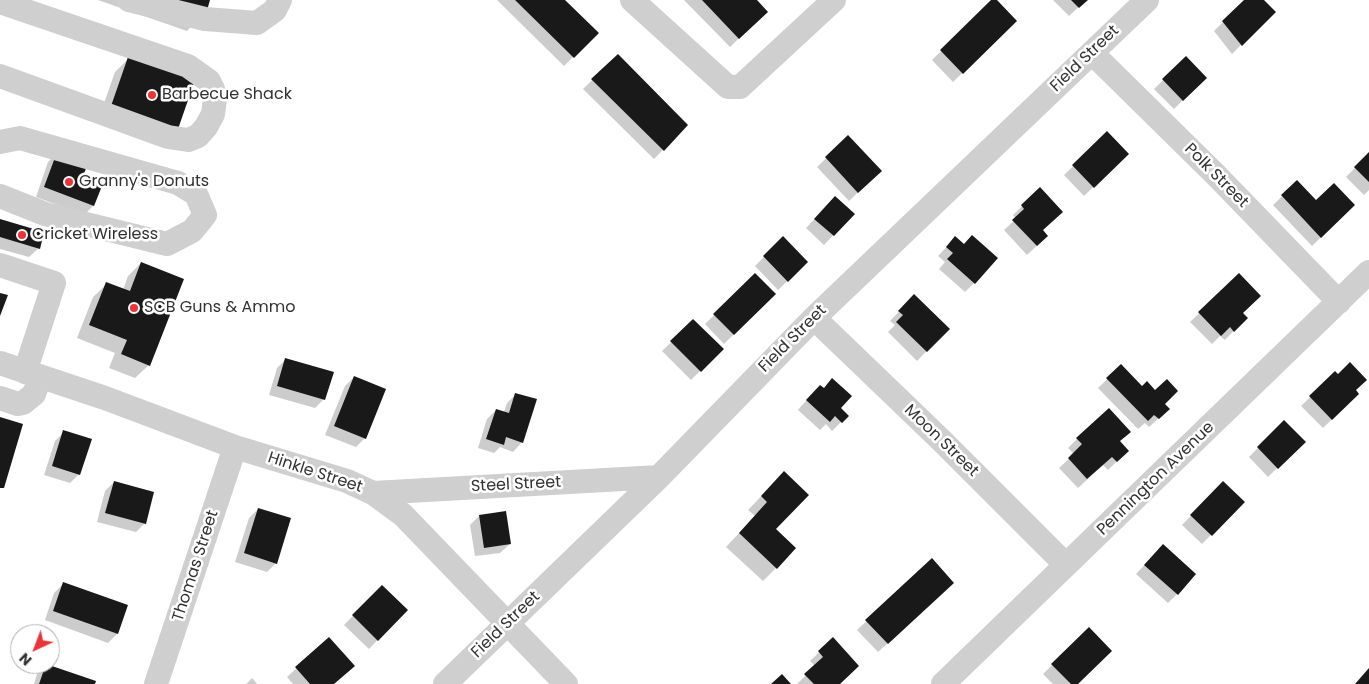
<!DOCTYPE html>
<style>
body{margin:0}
#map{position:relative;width:1369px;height:684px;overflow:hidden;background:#fff;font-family:Poppins,sans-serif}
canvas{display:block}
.north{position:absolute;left:10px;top:624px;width:50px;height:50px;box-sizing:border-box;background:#fff;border:1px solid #adadad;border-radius:50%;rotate:223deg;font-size:14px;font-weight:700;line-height:20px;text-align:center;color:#323232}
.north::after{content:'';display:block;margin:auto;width:18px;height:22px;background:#e93439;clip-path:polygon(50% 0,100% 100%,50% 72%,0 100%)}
</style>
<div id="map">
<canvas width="1369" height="684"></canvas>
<div class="north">N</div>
</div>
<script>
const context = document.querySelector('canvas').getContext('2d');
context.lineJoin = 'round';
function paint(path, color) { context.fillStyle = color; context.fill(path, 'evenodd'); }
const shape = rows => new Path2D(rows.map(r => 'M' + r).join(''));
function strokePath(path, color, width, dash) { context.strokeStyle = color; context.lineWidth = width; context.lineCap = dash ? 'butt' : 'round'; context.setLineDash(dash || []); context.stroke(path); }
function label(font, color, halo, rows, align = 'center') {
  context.font = font + ' Poppins,sans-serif'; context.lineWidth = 5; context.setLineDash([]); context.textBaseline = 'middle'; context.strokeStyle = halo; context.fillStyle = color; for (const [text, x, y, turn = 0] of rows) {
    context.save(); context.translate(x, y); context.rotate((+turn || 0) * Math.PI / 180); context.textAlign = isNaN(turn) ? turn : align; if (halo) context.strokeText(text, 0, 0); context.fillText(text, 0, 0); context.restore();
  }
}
paint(shape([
 [98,0,209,0,204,13,187,31],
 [497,0,564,0,597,33,564,66],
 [684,0,755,0,766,12,730,47],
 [993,0,995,0,1016,21,953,82,932,60],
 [1053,0,1086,0,1069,16],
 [1245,0,1262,0,1274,12,1232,54,1214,31],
 [617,56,687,125,654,159,583,89],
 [1186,58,1205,78,1174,109,1154,89],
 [128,59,176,131,97,123,115,72],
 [1107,133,1127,154,1084,196,1064,175],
 [848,137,871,180,849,201,817,167],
 [57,153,81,179,93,206,84,215,36,197,48,162],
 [1369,154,1369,190,1364,195,1346,177],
 [1297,182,1316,201,1354,205,1312,246,1273,205],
 [1040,189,1042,231,1047,236,1027,255,1004,230,1016,219,1013,215],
 [826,207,853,214,824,245,806,228],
 [0,221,39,248,29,257,0,249],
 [783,238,807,262,778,290,755,266],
 [955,238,974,283,965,292,939,269,945,262,938,256],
 [141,263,149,365,135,378,109,368,115,353,77,338,93,297,107,284,123,290,128,276],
 [755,275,774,294,724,344,705,324],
 [1239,275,1242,313,1246,318,1225,340,1220,336,1212,344,1190,322],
 [914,296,948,329,917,361,888,332,895,325,890,321],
 [693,321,722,349,691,380,662,351],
 [286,359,324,399,315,408,269,395,277,368],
 [1121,366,1142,388,1163,404,1159,418,1149,427,1145,423,1138,429,1098,388],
 [1335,373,1358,394,1323,428,1301,406],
 [354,377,365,438,356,447,325,435,345,386],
 [516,394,522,442,513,452,500,447,494,453,478,448,487,419,496,410,504,412,507,403],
 [811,395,839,408,847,416,832,431,826,424,820,430,798,410],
 [1284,422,1304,442,1268,477,1249,457],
 [64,432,79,474,70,483,44,475,55,441],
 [1077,439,1119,442,1118,460,1108,470,1103,465,1078,488,1059,468,1074,454,1068,448],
 [114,482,145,523,136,532,97,522,105,491],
 [1223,483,1243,502,1202,544,1182,525],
 [771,486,776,568,763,581,726,547,755,516,748,510],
 [258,509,276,563,267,572,235,562,249,518],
 [479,516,510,544,500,553,475,556,470,525],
 [1154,555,1177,594,1168,603,1136,574],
 [932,560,944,592,878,652,857,630],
 [63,584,126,606,117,634,108,643,45,620,54,593],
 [382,586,406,610,369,649,344,625],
 [1089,629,1076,684,1053,684,1043,674],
 [329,638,334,684,293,684,287,677],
 [833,639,839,684,797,684,815,666,810,661],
 [46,665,94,684,34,684,37,674],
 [252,678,257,684,246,684]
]), '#0003');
paint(shape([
 [164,0,210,0,206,14],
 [515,0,565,0,599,33,574,58],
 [702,0,757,0,768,12,739,39],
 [991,0,997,0,1017,21,963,74,940,50],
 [1071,0,1088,0,1079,8],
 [1244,0,1264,0,1276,12,1242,46,1222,21],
 [618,54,688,125,664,151,591,79],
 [1186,56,1207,78,1183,101,1162,79],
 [128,57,195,80,177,132,110,109],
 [1107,131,1129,154,1094,188,1072,165],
 [848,135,882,171,858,193,825,157],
 [57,152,88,164,82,178,102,186,94,206,44,187],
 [1369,152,1369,182,1354,167],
 [1297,180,1316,200,1334,183,1355,205,1321,238,1281,195],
 [1040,187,1063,212,1043,230,1048,236,1037,246,1012,220,1024,209,1021,205],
 [835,196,855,214,834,236,814,219],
 [0,219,44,232,40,249,0,237],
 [972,235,998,258,975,284,947,259,953,253,946,247,955,236,964,244],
 [783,236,808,262,788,282,763,256],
 [141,262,184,279,150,366,121,354,127,340,89,325,106,282,130,291],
 [755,273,776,294,734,335,713,314],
 [1239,273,1261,296,1243,313,1248,318,1234,332,1230,327,1221,336,1198,312],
 [0,293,8,295,0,316],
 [914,294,950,329,927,352,896,322,903,315,898,311],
 [693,319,724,349,701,372,670,341],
 [285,358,334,372,325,400,277,386],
 [1350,362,1367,380,1356,390,1359,394,1332,420,1309,396,1335,371,1338,374],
 [1121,364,1142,386,1147,381,1155,390,1167,379,1178,391,1165,404,1170,409,1159,419,1154,415,1148,421,1106,378],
 [354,376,386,389,366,439,334,426],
 [832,378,852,396,841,408,849,416,842,423,835,416,830,422,806,400,820,385,824,388],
 [515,393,537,399,523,443,506,437,504,445,486,439,496,409,509,413],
 [1109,408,1131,432,1120,441,1129,451,1117,462,1112,457,1087,479,1068,458,1082,444,1076,438],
 [0,417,23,424,4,488,0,488],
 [1284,420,1306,442,1278,469,1257,447],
 [63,430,92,439,80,475,52,466],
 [784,471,809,495,776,529,796,548,777,569,739,533,767,502,761,496],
 [114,481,154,492,146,524,105,513],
 [1223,481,1245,502,1212,536,1190,515],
 [258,508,291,518,277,564,244,553],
 [506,511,511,544,484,548,479,515],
 [1163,544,1196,574,1178,595,1144,565],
 [932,558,954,583,888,644,865,620],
 [63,582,128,605,118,634,53,611],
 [382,585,408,610,378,641,352,615],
 [1089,627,1112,651,1078,684,1071,684,1051,664],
 [329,637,355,666,334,684,310,684,295,667],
 [833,637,859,666,840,684,814,684,804,674,823,657,818,651],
 [46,664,96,681,95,684,39,684],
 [1369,668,1369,684,1355,684],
 [782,674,791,684,771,684]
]), '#191919');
strokePath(shape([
 [129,0,205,19,257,23,275,10,280,0],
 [632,0,728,87,740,87,834,0],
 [0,2,188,66,209,81,213,89,215,99,213,114,206,127,198,136,188,140,168,137,0,76],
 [1092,53,1216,175,1339,302],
 [0,142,20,138,178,183,196,194,205,215,192,231,167,244,45,214,0,196],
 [0,265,54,283,25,372],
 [814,318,941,440,1066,565],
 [0,363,105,398,235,447,347,481,373,493,403,515,566,684],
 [0,398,18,404,23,403,34,394,40,377],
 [373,493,659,477],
 [156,684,235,447],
 [445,684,659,477,814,318,1147,0],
 [943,684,1369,272]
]), '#cfcfcf', 24);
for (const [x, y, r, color] of [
 [152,95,5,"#e93439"],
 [69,182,5,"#e93439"],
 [22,235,5,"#e93439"],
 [134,308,5,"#e93439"]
]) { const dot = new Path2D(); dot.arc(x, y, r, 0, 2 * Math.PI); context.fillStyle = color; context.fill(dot); strokePath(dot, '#fff', 2); }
label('16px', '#323232', '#fff', [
 ["Field Street",1085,59,-44],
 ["Polk Street",1216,176,45],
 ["Field Street",793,339,-45],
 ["Moon Street",941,441,44],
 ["Hinkle Street",315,473,18],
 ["Pennington Avenue",1156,479,-44],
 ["Steel Street",516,485,-3],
 ["Thomas Street",196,566,-72],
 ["Field Street",506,625,-44]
]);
label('16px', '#323232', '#fff', [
 ["Barbecue Shack",162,95],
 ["Granny's Donuts",79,182],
 ["Cricket Wireless",32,235],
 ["SCB Guns & Ammo",144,308]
], 'left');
</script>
